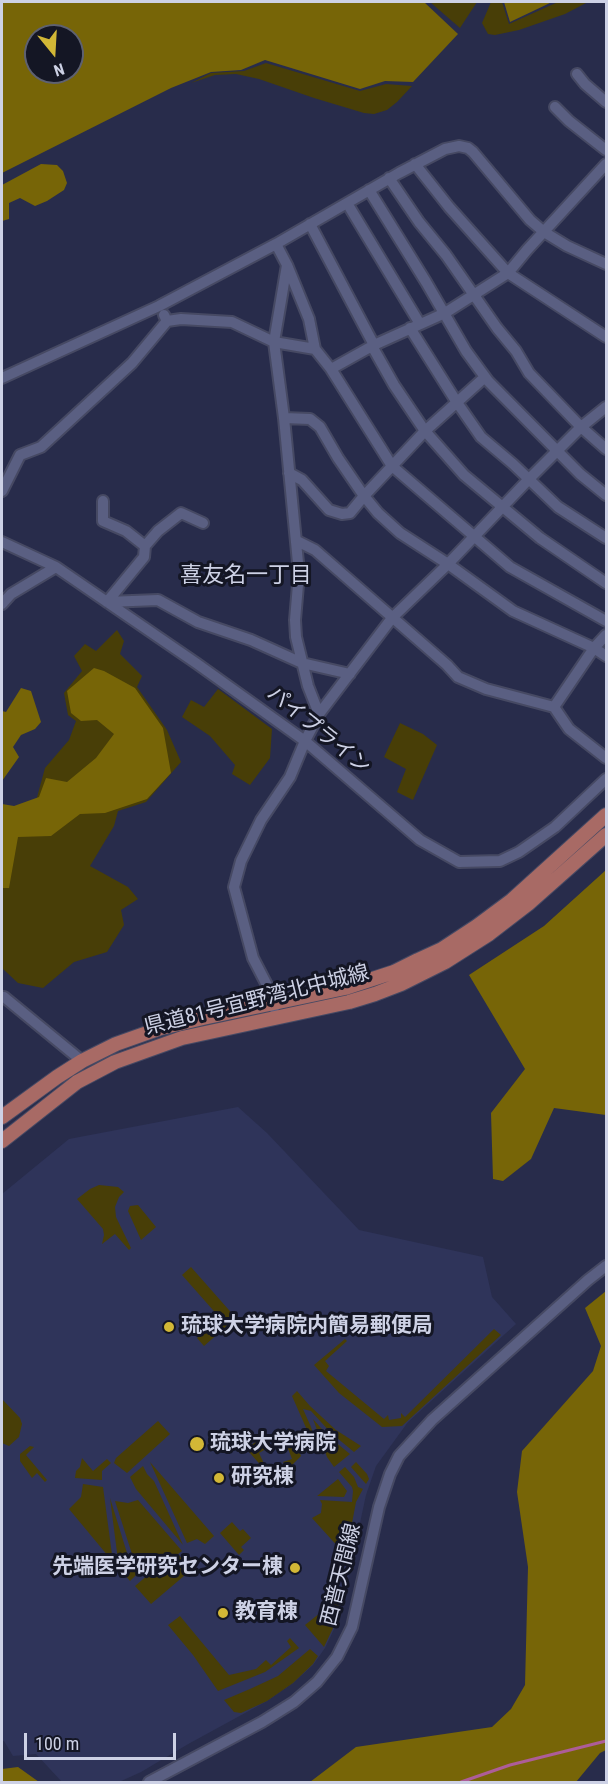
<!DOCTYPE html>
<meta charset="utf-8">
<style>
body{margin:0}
#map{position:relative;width:608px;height:1784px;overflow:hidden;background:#282c4b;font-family:"Roboto Condensed",sans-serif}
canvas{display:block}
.frame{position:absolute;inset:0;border:3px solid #cdd1e5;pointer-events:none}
.north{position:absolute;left:24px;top:24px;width:60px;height:60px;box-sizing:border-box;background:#141624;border:2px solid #5e6171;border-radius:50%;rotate:162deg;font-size:16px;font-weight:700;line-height:24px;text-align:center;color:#cdd1e5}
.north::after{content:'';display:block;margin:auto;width:21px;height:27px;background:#d2b736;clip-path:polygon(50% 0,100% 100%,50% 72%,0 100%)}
.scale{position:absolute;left:24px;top:1733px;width:152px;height:27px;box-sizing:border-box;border:3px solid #cdd1e5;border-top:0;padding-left:8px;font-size:18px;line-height:21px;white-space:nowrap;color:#cdd1e5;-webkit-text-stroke:4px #141624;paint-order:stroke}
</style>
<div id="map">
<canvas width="608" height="1784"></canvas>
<div class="frame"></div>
<div class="north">N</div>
<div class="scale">100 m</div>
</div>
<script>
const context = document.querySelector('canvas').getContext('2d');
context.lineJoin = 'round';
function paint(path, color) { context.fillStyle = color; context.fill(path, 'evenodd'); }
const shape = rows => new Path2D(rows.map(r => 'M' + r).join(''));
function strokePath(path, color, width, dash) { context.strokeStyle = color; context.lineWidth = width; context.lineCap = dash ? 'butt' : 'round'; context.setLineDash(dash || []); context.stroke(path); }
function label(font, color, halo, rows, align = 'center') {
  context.font = font + ' "Roboto Condensed","Noto Sans JP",sans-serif'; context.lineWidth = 6; context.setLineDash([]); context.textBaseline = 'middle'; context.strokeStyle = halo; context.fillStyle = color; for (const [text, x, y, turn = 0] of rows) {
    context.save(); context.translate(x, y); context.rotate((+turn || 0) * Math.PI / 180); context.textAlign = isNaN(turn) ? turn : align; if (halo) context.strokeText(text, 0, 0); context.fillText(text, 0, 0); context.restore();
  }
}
paint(shape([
 [238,1107,267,1133,359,1230,483,1257,492,1297,516,1324,408,1422,376,1466,366,1495,342,1607,335,1627,325,1648,313,1665,293,1683,267,1701,190,1743,141,1772,119,1782,62,1782,36,1754,13,1756,4,1741,2,1741,2,1194,69,1139]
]), '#2f345a');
paint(shape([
 [430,2,477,2,460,28],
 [491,2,502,2,509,24,558,2,588,2,565,14,519,30,495,35,488,34,482,23],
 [266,63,360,91,386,84,412,86,397,102,387,110,374,114,364,113,314,98,259,79,236,74,215,75,191,83,211,73,244,71],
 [117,630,124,641,120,654,142,676,137,687,167,730,181,762,146,802,118,811,114,826,90,866,128,887,138,899,121,910,124,925,107,952,74,962,43,988,18,983,3,969,2,965,2,826,36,801,45,768,69,740,76,721,68,715,64,693,82,671,74,656,85,644,96,651],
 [218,689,272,729,270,758,250,785,232,774,235,765,210,736,182,717,191,700,204,707],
 [400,723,423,734,437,745,413,800,397,792,406,769,384,757],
 [99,1185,118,1187,124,1192,119,1197,115,1207,116,1217,131,1248,129,1250,115,1234,102,1244,104,1235,103,1229,77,1199,90,1189],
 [138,1205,156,1227,141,1240,128,1211,130,1206],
 [191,1267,236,1318,204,1346,197,1338,220,1318,182,1275],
 [494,1329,501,1335,402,1426,382,1427,339,1393,314,1365,345,1339,347,1341,325,1361,329,1366,326,1371,384,1419,388,1415,389,1420,401,1418,401,1413,405,1417],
 [297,1391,310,1406,336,1430,361,1446,354,1452,331,1433,311,1411,303,1409,311,1427,315,1440,311,1439,292,1396],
 [2,1399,20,1418,22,1424,19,1437,9,1446,2,1443],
 [313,1419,328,1436,350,1454,334,1467,327,1457],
 [158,1421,170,1434,127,1473,114,1463,116,1458],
 [258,1440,263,1443,266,1449,259,1453,267,1470,274,1467,278,1476,275,1480,273,1479,249,1452,249,1447],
 [296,1444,301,1456,291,1466,286,1467,283,1462,292,1459,287,1446],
 [30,1446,34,1447,26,1455,47,1480,45,1482,37,1473,32,1478,20,1461,20,1454],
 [82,1458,93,1471,107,1459,111,1463,102,1471,102,1480,75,1478,76,1471,80,1467],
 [150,1462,214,1536,205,1544,197,1539,187,1543],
 [356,1462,367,1474,369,1479,366,1484,351,1467],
 [143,1466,147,1474,154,1481,183,1545,136,1489,130,1477],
 [345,1467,354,1477,358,1487,363,1489,356,1502,343,1571,336,1570,340,1549,312,1518,321,1513,322,1504,320,1500,352,1502,353,1491,352,1487,339,1472],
 [338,1479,347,1491,344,1497,317,1496],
 [83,1484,103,1487,113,1562,69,1509,81,1497],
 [110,1498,127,1553,138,1567,137,1574,130,1581,119,1568],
 [138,1500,182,1551,178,1554,191,1570,151,1604,135,1586,155,1569,151,1564,144,1569,132,1554,115,1501,128,1503],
 [232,1522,240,1531,243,1529,251,1538,241,1547,244,1550,239,1555,220,1533],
 [335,1601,340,1607,334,1626,324,1647,305,1625],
 [180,1616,229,1675,256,1669,266,1660,271,1665,291,1647,287,1641,290,1638,299,1648,265,1672,218,1691,193,1655,168,1625],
 [310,1649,318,1656,313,1664,293,1683,267,1701,241,1713,234,1712,224,1700,250,1689,278,1676]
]), '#483e07');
paint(shape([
 [2,2,424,2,458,34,413,82,385,81,360,89,265,60,241,70,211,72,171,88,2,173],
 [36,36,72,36,72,72,36,72],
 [504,2,552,2,510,22],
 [41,164,57,165,63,171,67,183,64,190,47,201,35,206,20,198,9,203,9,219,2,221,2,185],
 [94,668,104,671,135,688,163,728,171,773,147,799,105,813,80,814,51,836,18,837,9,888,2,888,2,804,14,806,39,797,46,778,67,782,96,758,114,734,97,720,81,721,71,713,67,691],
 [21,688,31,691,41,722,35,729,21,735,13,747,19,757,2,781,2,711,6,712],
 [606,870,606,1115,554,1108,531,1159,503,1181,493,1179,491,1113,525,1069,469,975,544,926],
 [606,1291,606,1750,600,1753,576,1782,310,1782,356,1747,492,1727,511,1709,525,1685,528,1567,517,1492,522,1451,593,1371,601,1346,585,1308],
 [18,1767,39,1782,2,1782,2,1769]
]), '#776507');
strokePath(shape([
 [461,1782,510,1765,606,1741]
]), '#ad5d99', 3);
const minor = shape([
 [577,74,585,84,606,102],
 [555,107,569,121,606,150],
 [415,164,449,207,508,273,606,337],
 [389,178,419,222,446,255,497,328,516,351,529,373,581,427,606,449],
 [369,190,426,282,466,351,488,381,580,474,606,495],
 [347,203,420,324],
 [310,224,374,345],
 [276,244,287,265,274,342,284,418,299,573,295,620,296,637,308,686,319,714],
 [287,265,309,319,315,349],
 [167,321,181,319,232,322,274,342,315,349,331,369,374,345,445,313,508,273,527,250,606,164],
 [410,328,456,401,481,437,513,464,558,507,606,538],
 [372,346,394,385,425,431,464,475,540,538,606,583],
 [331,369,392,466,510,567,606,621],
 [2,378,159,306,276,244,399,173,445,149,459,146,468,148,473,152,530,220,544,232,567,246,606,264],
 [284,418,310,419,320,427,338,458,364,496,378,513,400,533,448,564,513,611,594,648,606,656],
 [289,473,302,480,329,510,342,514,350,513,364,496,425,431,485,377],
 [2,491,20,455,41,447,132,363,167,321,164,315],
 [103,501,103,521,126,531,145,546,144,557,107,602],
 [297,541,315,550,447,665,458,677,486,689,554,707,569,729,606,758],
 [2,542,56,567,196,663,305,741,420,840,459,862,500,861,519,852,555,827,606,779],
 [145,546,158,531,181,513,203,523],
 [107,602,158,600,198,622,251,640,302,663,350,674],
 [2,604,11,594,56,567],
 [554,707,594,648,606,635],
 [4,997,82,1061],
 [274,1008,269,989,253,958,234,887,241,861,261,820,290,777,305,741,319,714,392,618,448,564,529,479,581,427,606,407],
 [149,1782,262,1722,294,1702,317,1682,337,1657,352,1627,379,1507,390,1474,399,1456,432,1420,588,1280,606,1266]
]);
const major = shape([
 [2,1117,57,1077,82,1061,116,1044,161,1028,203,1018,345,988,394,972,418,960,442,949,477,926,512,900,606,815],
 [2,1141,77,1082,115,1062,182,1038,349,1002,375,994,401,984,445,962,489,934,528,904,606,835]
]);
strokePath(minor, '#464963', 14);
strokePath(major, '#464963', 16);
strokePath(minor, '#5a5f82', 10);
strokePath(major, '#a86a65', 14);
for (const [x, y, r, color] of [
 [169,1327,6,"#d2b736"],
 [197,1444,8,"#d2b736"],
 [219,1478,6,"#d2b736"],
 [295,1568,6,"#d2b736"],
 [223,1613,6,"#d2b736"]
]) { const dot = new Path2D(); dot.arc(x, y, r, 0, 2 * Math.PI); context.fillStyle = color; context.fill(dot); strokePath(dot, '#141624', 2); }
label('21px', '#cdd1e5', '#141624', [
 ["パイプライン",318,731,39],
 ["県道81号宜野湾北中城線",257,1001,-14],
 ["西普天間線",342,1575,-76]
]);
label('bold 21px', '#cdd1e5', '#141624', [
 ["琉球大学病院内簡易郵便局",181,1327],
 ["琉球大学病院",210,1444],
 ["研究棟",231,1478],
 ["先端医学研究センター棟",283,1568,"right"],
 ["教育棟",235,1613]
], 'left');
label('22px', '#cdd1e5', '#141624', [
 ["喜友名一丁目",246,576]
]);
</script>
